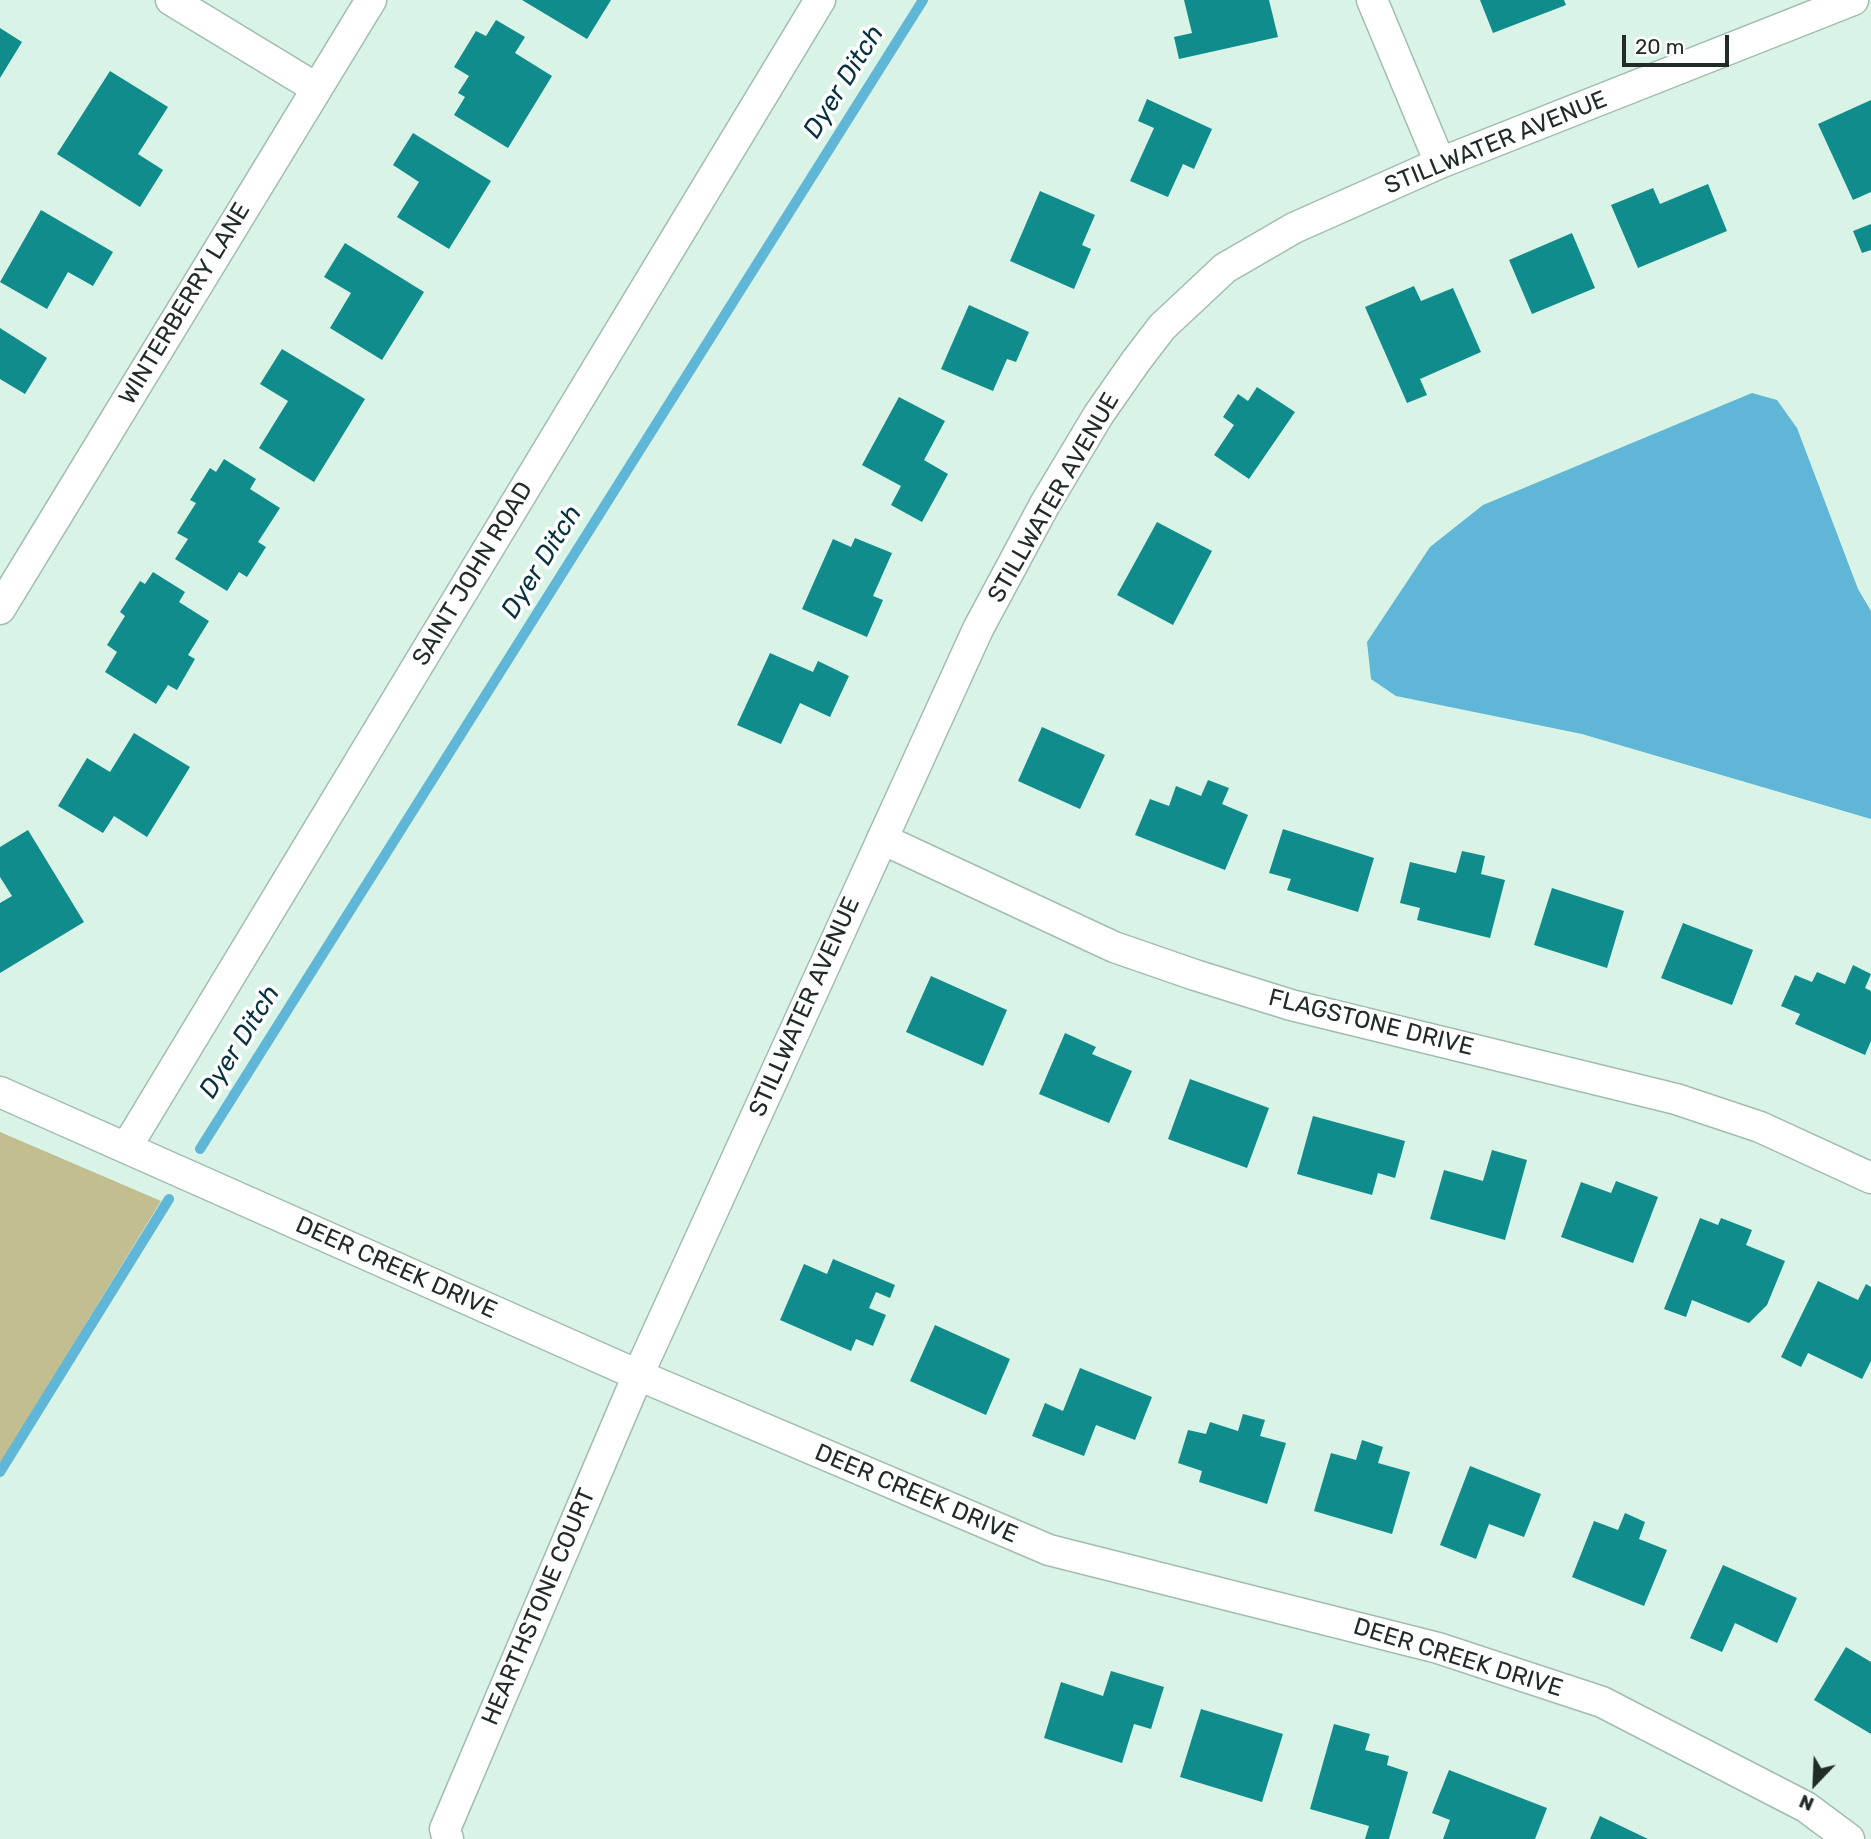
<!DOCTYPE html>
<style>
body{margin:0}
#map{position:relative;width:1871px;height:1839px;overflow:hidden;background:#d9f4e6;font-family:Rubik,sans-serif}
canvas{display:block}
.north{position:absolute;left:1780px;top:1748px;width:70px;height:70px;-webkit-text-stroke:5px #fff;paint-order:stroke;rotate:203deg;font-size:19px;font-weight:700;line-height:28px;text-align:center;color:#222c27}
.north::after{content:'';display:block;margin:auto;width:24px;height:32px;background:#222c27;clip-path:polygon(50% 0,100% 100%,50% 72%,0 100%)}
.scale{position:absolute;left:1622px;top:35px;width:107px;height:32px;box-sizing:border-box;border:4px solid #222c27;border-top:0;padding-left:9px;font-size:21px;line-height:24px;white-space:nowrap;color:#222c27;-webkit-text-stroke:5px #fff;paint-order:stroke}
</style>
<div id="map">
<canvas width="1871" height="1839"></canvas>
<div class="north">N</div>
<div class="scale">20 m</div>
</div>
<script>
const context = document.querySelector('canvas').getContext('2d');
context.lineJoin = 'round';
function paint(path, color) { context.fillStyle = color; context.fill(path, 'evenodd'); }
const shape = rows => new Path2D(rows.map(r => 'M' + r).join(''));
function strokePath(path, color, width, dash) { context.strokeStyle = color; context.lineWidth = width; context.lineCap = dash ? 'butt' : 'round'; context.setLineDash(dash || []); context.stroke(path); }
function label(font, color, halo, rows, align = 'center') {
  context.font = font + ' Rubik,sans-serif'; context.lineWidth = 7; context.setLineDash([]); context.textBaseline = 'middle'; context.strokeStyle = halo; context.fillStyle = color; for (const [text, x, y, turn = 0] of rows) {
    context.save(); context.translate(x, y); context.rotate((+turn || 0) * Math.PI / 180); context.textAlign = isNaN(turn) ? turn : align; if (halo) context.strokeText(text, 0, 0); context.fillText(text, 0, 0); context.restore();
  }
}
paint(shape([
 [0,1132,161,1201,0,1464]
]), '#c3be90');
paint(shape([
 [1752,393,1777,400,1797,428,1858,589,1871,611,1871,819,1582,734,1396,696,1371,679,1367,642,1430,547,1483,505]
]), '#5fb6d7');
strokePath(shape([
 [200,1149,923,0],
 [0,1472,169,1199]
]), '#5fb6d7', 10);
paint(shape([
 [522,0,611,0,587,39],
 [1184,0,1269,0,1278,37,1179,59,1174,37,1192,33],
 [1480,0,1564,0,1566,5,1493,33],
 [496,20,525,37,515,53,552,76,508,148,454,115,465,97,458,93,469,76,454,67,476,31,486,36],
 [0,28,22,42,0,78],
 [110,71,168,107,138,154,163,170,140,207,57,154],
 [1147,99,1212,129,1194,169,1183,164,1168,197,1130,181,1154,128,1138,121],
 [1871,100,1871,192,1853,200,1818,124],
 [413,133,491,181,449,249,397,217,419,182,393,165],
 [1708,184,1727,231,1638,268,1611,205,1653,188,1660,204],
 [1040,191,1095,215,1082,245,1091,249,1074,289,1010,261],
 [41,210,113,252,93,286,68,272,47,309,0,282],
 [1871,224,1871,250,1862,253,1853,231],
 [1572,233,1595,288,1532,314,1509,260],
 [345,243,424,292,382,360,330,328,351,293,324,277],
 [1414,286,1421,301,1453,288,1481,352,1420,379,1427,395,1407,403,1365,307],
 [969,305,1029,332,1016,362,1007,359,993,391,941,369],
 [0,328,47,358,25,394,0,379],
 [282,349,365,399,314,482,259,448,288,401,260,384],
 [1257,387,1295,412,1249,479,1214,455,1234,425,1223,417,1238,394,1248,401],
 [899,397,945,421,924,460,948,474,922,522,891,505,901,486,862,465],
 [224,459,256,479,250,489,280,508,258,542,266,547,247,577,239,572,227,591,175,559,188,539,177,533,196,503,190,500,210,468,216,472],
 [1157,522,1212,551,1173,625,1117,595],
 [855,538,892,553,873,596,883,600,867,637,802,609,833,539,851,547],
 [153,572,185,592,179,602,209,621,188,655,195,659,177,690,168,685,156,704,105,672,117,652,107,645,125,616,120,612,140,581,145,584],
 [770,653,813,672,818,661,849,676,830,717,800,703,781,744,737,725],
 [1042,727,1105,755,1080,809,1018,781],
 [134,733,190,767,147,837,114,816,103,833,58,806,87,758,110,772],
 [1208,780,1229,788,1222,804,1248,815,1225,870,1135,835,1150,799,1169,806,1176,786,1201,796],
 [1283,829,1374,858,1358,912,1287,890,1291,879,1269,873],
 [28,830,84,922,0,973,0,903,12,896,0,877,0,847],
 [1462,851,1485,856,1481,874,1505,880,1490,938,1417,920,1420,908,1400,903,1410,862,1456,873],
 [1552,888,1624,911,1607,968,1534,945],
 [1683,923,1753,950,1732,1005,1661,978],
 [1853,965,1871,974,1865,988,1871,991,1871,1041,1865,1055,1795,1024,1800,1014,1781,1006,1795,975,1812,982,1817,972,1845,984],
 [931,976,1007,1010,983,1066,906,1032],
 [1065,1033,1096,1047,1092,1054,1132,1071,1109,1123,1039,1094],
 [1190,1079,1269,1108,1247,1168,1168,1139],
 [1313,1116,1405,1141,1395,1178,1378,1173,1372,1195,1297,1174],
 [1492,1150,1527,1160,1505,1240,1430,1219,1444,1170,1483,1181],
 [1616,1181,1658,1197,1633,1263,1561,1237,1581,1182,1611,1193],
 [1700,1218,1718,1225,1721,1218,1752,1230,1746,1245,1785,1261,1767,1305,1749,1323,1692,1300,1686,1317,1664,1309],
 [833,1259,895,1285,890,1298,876,1292,869,1308,886,1315,873,1346,856,1339,851,1351,780,1320,804,1264,827,1274],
 [1818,1281,1858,1300,1866,1284,1871,1287,1871,1361,1862,1379,1808,1353,1801,1367,1781,1357],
 [935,1325,1010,1359,986,1415,910,1381],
 [1080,1368,1152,1397,1135,1440,1096,1425,1084,1456,1032,1436,1045,1403,1063,1411],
 [1243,1414,1265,1420,1260,1436,1286,1443,1267,1504,1199,1482,1202,1471,1178,1463,1188,1430,1206,1434,1210,1422,1238,1431],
 [1362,1440,1383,1447,1378,1463,1410,1472,1392,1534,1314,1511,1331,1453,1356,1460],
 [1470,1466,1541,1494,1524,1537,1489,1524,1476,1559,1440,1545],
 [1625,1513,1645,1522,1639,1539,1667,1550,1644,1606,1572,1577,1594,1521,1618,1530],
 [1723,1565,1797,1598,1777,1643,1735,1623,1722,1652,1690,1638],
 [1846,1647,1871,1662,1871,1734,1814,1700],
 [1111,1671,1164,1687,1151,1729,1134,1724,1122,1763,1044,1738,1061,1682,1103,1696],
 [1201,1709,1283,1734,1262,1802,1180,1777],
 [1334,1724,1370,1734,1365,1750,1389,1756,1387,1765,1408,1772,1389,1839,1365,1839,1369,1826,1310,1809],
 [1449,1770,1547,1808,1535,1839,1443,1839,1450,1820,1432,1813],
 [1600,1816,1648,1839,1590,1839]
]), '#108c8c');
const street = shape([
 [171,0,316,88],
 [1372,0,1440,163],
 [0,609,371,0],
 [882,839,1114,947,1195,975,1291,1005,1676,1099,1760,1127,1871,1178],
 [0,1092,638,1375,1049,1550,1438,1648,1602,1702,1806,1807,1849,1839],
 [126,1148,820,0],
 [448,1839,445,1829,638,1375,978,629,1045,504,1099,414,1136,361,1162,327,1225,268,1294,228,1440,163,1853,0]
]);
strokePath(street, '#a2bdaf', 33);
strokePath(street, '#fff', 30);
label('24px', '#222c27', '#fff', [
 ["STILLWATER AVENUE",1496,143,-22],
 ["WINTERBERRY LANE",185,304,-59],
 ["STILLWATER AVENUE",1054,498,-60],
 ["SAINT JOHN ROAD",473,574,-59],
 ["STILLWATER AVENUE",805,1007,-66],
 ["FLAGSTONE DRIVE",1371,1023,14],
 ["DEER CREEK DRIVE",396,1268,24],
 ["DEER CREEK DRIVE",916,1494,23],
 ["HEARTHSTONE COURT",539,1607,-67],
 ["DEER CREEK DRIVE",1458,1658,17]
]);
label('italic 26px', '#07313f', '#fff', [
 ["Dyer Ditch",844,82,-58],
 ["Dyer Ditch",542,562,-58],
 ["Dyer Ditch",240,1042,-58]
]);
</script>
